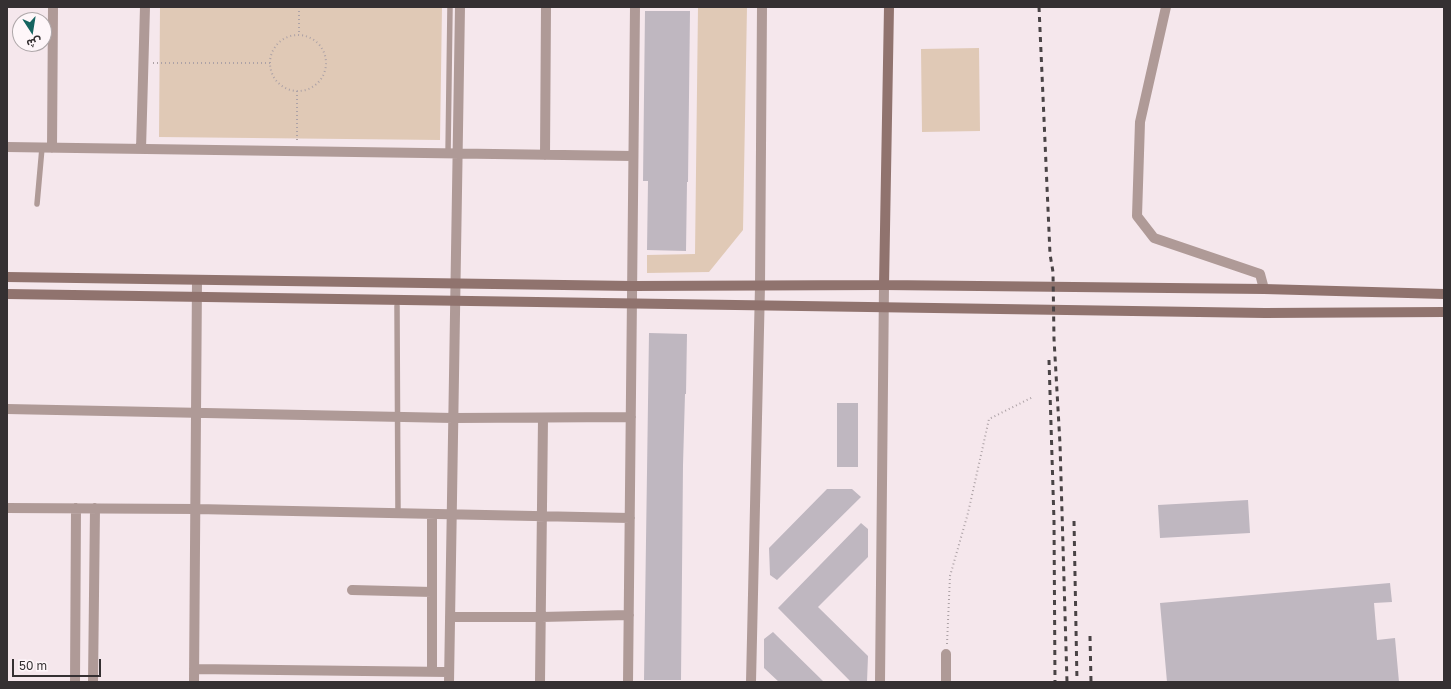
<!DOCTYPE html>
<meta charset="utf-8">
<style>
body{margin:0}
#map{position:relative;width:1451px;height:689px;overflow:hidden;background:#f5e7ec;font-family:"Golos Text","Noto Sans Arabic",sans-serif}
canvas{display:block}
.frame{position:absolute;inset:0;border:8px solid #353032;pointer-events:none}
.north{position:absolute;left:12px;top:12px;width:40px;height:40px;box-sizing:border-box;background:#fef6f9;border:1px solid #aea7a9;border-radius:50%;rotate:168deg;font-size:11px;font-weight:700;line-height:16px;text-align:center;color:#353032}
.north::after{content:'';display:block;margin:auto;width:14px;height:18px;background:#156460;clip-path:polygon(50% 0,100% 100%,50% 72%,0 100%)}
.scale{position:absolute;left:12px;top:659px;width:89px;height:18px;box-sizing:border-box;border:2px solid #353032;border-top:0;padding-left:5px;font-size:12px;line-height:14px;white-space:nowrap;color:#353032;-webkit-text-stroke:3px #fef6f9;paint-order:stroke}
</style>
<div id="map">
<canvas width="1451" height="689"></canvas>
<div class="frame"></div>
<div class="north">ش</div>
<div class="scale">50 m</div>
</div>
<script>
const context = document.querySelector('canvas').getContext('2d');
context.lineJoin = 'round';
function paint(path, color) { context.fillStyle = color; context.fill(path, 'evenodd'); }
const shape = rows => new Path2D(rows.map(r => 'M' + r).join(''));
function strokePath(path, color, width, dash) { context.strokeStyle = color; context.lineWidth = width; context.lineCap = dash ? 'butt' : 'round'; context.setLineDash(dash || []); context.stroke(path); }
paint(shape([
 [160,7,442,7,440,140,159,137],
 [698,7,747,7,743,230,709,272,647,273,647,255,695,254],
 [979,48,980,131,922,132,921,49]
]), '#e0c9b6');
paint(shape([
 [645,11,690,11,688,182,687,182,686,251,647,250,648,181,643,181],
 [649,333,687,334,686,394,685,394,683,465,681,680,644,680],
 [837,403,858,403,858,467,837,467],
 [827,489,852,489,861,497,777,580,770,575,769,548],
 [1248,500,1250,533,1160,538,1158,505],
 [861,523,868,529,868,557,818,607,868,656,867,682,851,682,778,608],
 [1390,583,1392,602,1374,603,1377,640,1395,638,1399,682,1167,682,1160,603],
 [773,632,824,682,779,682,764,668,764,639]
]), '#bfb7c0');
strokePath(shape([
 [299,7,299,35],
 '270 63a28 28 0 1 1 56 0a28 28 0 1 1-56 0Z',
 [153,63,270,63],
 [297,140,297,91],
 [947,644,950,576,968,513,989,419,1033,397]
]), '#ada2a6', 2, [1, 3]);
strokePath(shape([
 [448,154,450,7],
 [37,204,42,148],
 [397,306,398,513]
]), '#af9a97', 5.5);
strokePath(shape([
 [1166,7,1140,122,1137,216,1154,238,1260,274,1264,289],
 [7,147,633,156],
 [52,148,53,7],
 [141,149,145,7],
 [545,155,546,7],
 [7,409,453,418,631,417],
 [7,508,196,509,630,518],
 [352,590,432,592],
 [450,617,541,617,629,615],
 [946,654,946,682],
 [194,669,449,672],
 [432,672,432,514],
 [75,682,76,508],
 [93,682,95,508],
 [194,682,197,280],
 [449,682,460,7],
 [540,682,543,418],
 [628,682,635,7],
 [751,682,760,286,762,7],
 [880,682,884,285]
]), '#af9a97', 10);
strokePath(shape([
 [7,277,633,286,884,285,1264,289,1444,294],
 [884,285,889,7],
 [7,294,1265,313,1444,312]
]), '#90736e', 10);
strokePath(shape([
 [1039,7,1050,254,1053,272,1054,339,1060,444,1067,682],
 [1049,360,1054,521,1055,682],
 [1074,521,1077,682],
 [1090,636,1091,682]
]), '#494345', 3, [5, 5]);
</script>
